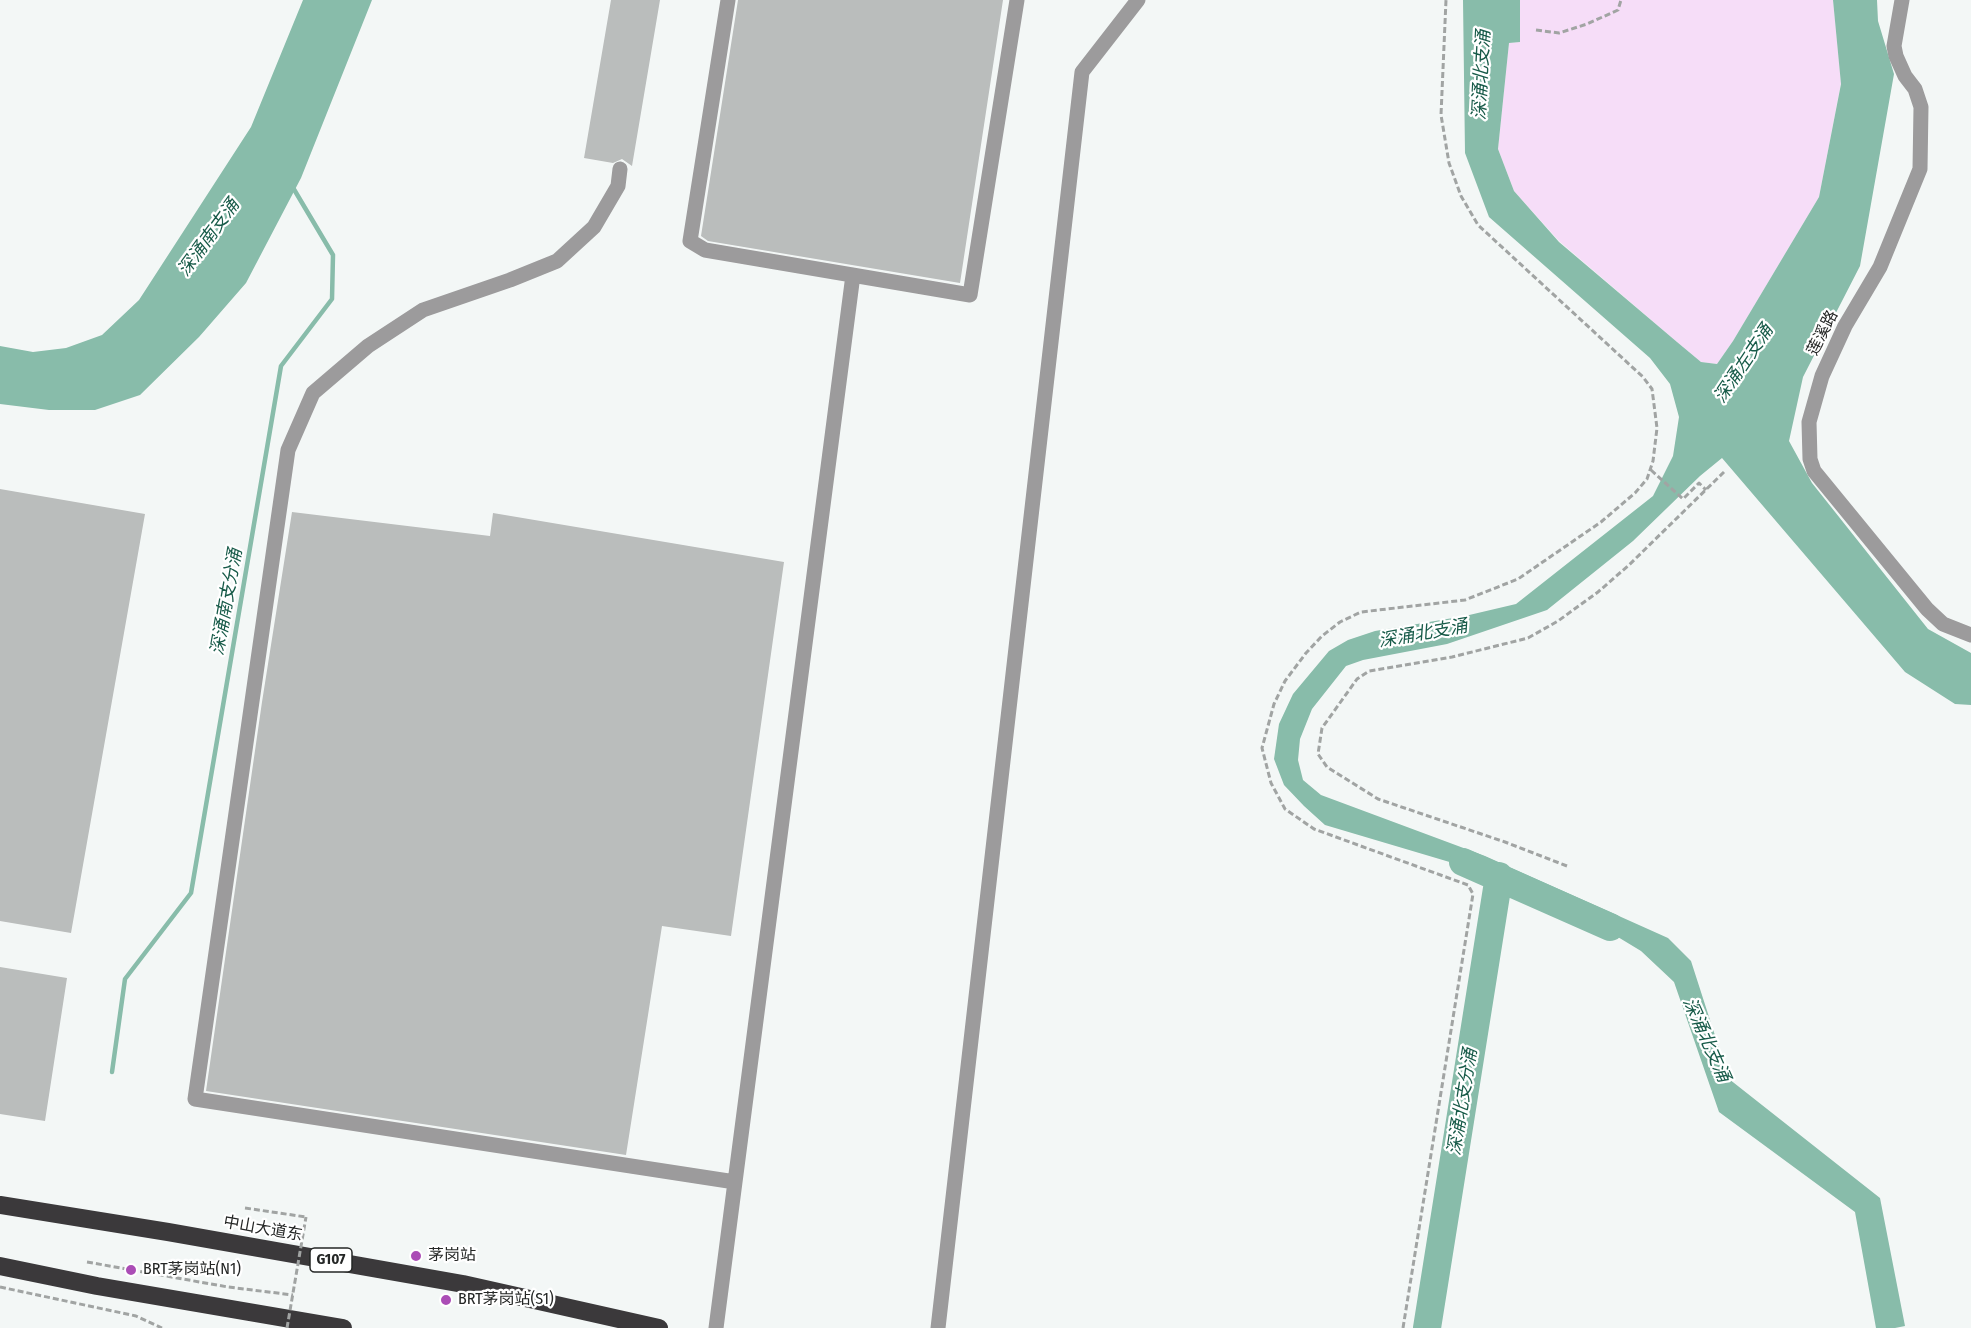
<!DOCTYPE html>
<meta charset="utf-8">
<style>
body{margin:0}
canvas{display:block;background:#f3f7f6}
</style>
<canvas width="1971" height="1328"></canvas>
<script>
const context = document.querySelector('canvas').getContext('2d');
context.lineJoin = 'round';
function paint(path, color) { context.fillStyle = color; context.fill(path, 'evenodd'); }
const shape = rows => new Path2D(rows.map(r => 'M' + r).join(''));
function strokePath(path, color, width, dash) { context.strokeStyle = color; context.lineWidth = width; context.lineCap = dash ? 'butt' : 'round'; context.setLineDash(dash || []); context.stroke(path); }
function label(font, color, halo, rows, align = 'center') {
  context.font = font + ' "Fira Sans Condensed","Noto Sans SC",sans-serif'; context.lineWidth = 4.5; context.setLineDash([]); context.textBaseline = 'middle'; context.strokeStyle = halo; context.fillStyle = color; for (const [text, x, y, turn = 0] of rows) {
    context.save(); context.translate(x, y); context.rotate((+turn || 0) * Math.PI / 180); context.textAlign = isNaN(turn) ? turn : align; if (halo) context.strokeText(text, 0, 0); context.fillText(text, 0, 0); context.restore();
  }
}
paint(shape([
 [1520,0,1833,0,1841,83,1819,197,1733,341,1717,364,1701,362,1677,342,1559,241,1514,191,1498,149,1509,43,1520,42]
]), '#f6ddf8');
paint(shape([
 [303,0,372,0,301,178,246,283,199,337,140,395,95,410,49,410,0,404,0,346,33,352,66,348,102,335,139,300,251,127],
 [1463,0,1520,0,1520,42,1509,43,1498,149,1514,191,1559,242,1677,342,1701,362,1717,364,1733,341,1819,197,1841,84,1833,0,1877,0,1878,21,1894,74,1860,266,1803,377,1789,441,1812,483,1928,629,1971,653,1971,705,1955,704,1905,672,1722,458,1700,476,1633,541,1547,610,1447,644,1363,660,1346,666,1312,709,1300,739,1298,760,1303,780,1321,795,1485,856,1668,938,1691,961,1729,1079,1880,1198,1905,1326,1895,1328,1876,1328,1855,1212,1719,1112,1674,982,1641,951,1537,888,1325,825,1304,806,1284,785,1274,759,1279,724,1293,694,1329,651,1348,640,1375,631,1465,616,1516,604,1653,496,1673,456,1679,417,1670,384,1650,358,1489,217,1465,153]
]), '#88bcaa');
strokePath(shape([
 [112,1072,125,979,191,893,281,366,332,299,333,255,292,186]
]), '#88bcaa', 4.5);
strokePath(shape([
 [1463,862,1610,927],
 [1427,1328,1499,876]
]), '#88bcaa', 28);
paint(shape([
 [611,0,660,0,632,166,622,159,613,163,584,158],
 [738,0,1003,0,960,283,708,241,701,236],
 [0,489,145,514,71,933,0,921],
 [292,512,490,536,493,513,784,562,731,936,662,926,626,1155,206,1091,262,702],
 [0,967,67,978,45,1121,0,1114]
]), '#babdbc');
strokePath(shape([
 [1536,30,1559,33,1587,24,1618,10,1621,0],
 [1651,470,1683,499,1699,483,1706,490],
 [1567,866,1505,842,1378,799,1327,767,1318,754,1322,728,1357,679,1369,671,1452,657,1528,638,1558,621,1598,592,1629,565,1724,472],
 [245,1208,306,1217],
 [87,1262,228,1287,293,1295],
 [0,1287,136,1316,162,1328],
 [1403,1328,1473,894,1468,885,1314,829,1285,809,1271,783,1262,748,1274,704,1285,681,1306,653,1322,636,1340,622,1361,612,1465,600,1518,579,1601,522,1635,493,1647,479,1653,461,1657,428,1652,389,1643,377,1478,225,1461,196,1449,163,1441,115,1446,0]
]), '#a1a4a3', 3, [6, 3]);
strokePath(shape([
 [728,0,690,241,705,250,970,295,1017,0],
 [1902,0,1894,46,1896,56,1905,76,1915,89,1921,107,1920,169,1880,267,1845,326,1822,376,1809,422,1810,459,1814,471,1927,609,1943,624,1971,635],
 [620,169,618,186,594,227,557,261,510,280,423,310,368,346,313,393,288,450,195,1099,735,1182],
 [716,1328,853,275],
 [938,1328,1082,72,1138,0]
]), '#9c9b9c', 15);
strokePath(shape([
 [0,1205,168,1232,463,1284,659,1328],
 [0,1266,97,1286,343,1328]
]), '#3b393b', 18);
strokePath(shape([
 [287,1328,306,1217]
]), '#a1a4a3', 3, [6, 3]);
for (const [x, y, r, color] of [
 [416,1256,6,"#ab4db6"],
 [131,1270,6,"#ab4db6"],
 [446,1300,6,"#ab4db6"]
]) { const dot = new Path2D(); dot.arc(x, y, r, 0, 2 * Math.PI); context.fillStyle = color; context.fill(dot); strokePath(dot, '#fff', 2); }
for (const [x, y, w] of [
 [331,1260,42]
]) { const box = new Path2D(); box.roundRect(x - w / 2, y - 12, w, 24, 4.5); context.fillStyle = '#fff'; context.fill(box); strokePath(box, '#252726', 1.5); }
label('bold 15px', '#252726', null, [
 ["G107",331,1260]
]);
label('16px', '#252726', '#fff', [
 ["莲溪路",1823,333,-63],
 ["中山大道东",263,1229,10]
]);
label('16px', '#252726', '#fff', [
 ["茅岗站",428,1256],
 ["BRT茅岗站(N1)",143,1270],
 ["BRT茅岗站(S1)",458,1300]
], 'left');
label('italic 18px', '#185b49', '#fff', [
 ["深涌北支涌",1482,75,-87],
 ["深涌南支涌",209,238,-54],
 ["深涌左支涌",1744,364,-56],
 ["深涌南支分涌",227,602,-80],
 ["深涌北支涌",1423,634,-10],
 ["深涌北支涌",1706,1040,66],
 ["深涌北支分涌",1463,1102,-81]
]);
</script>
